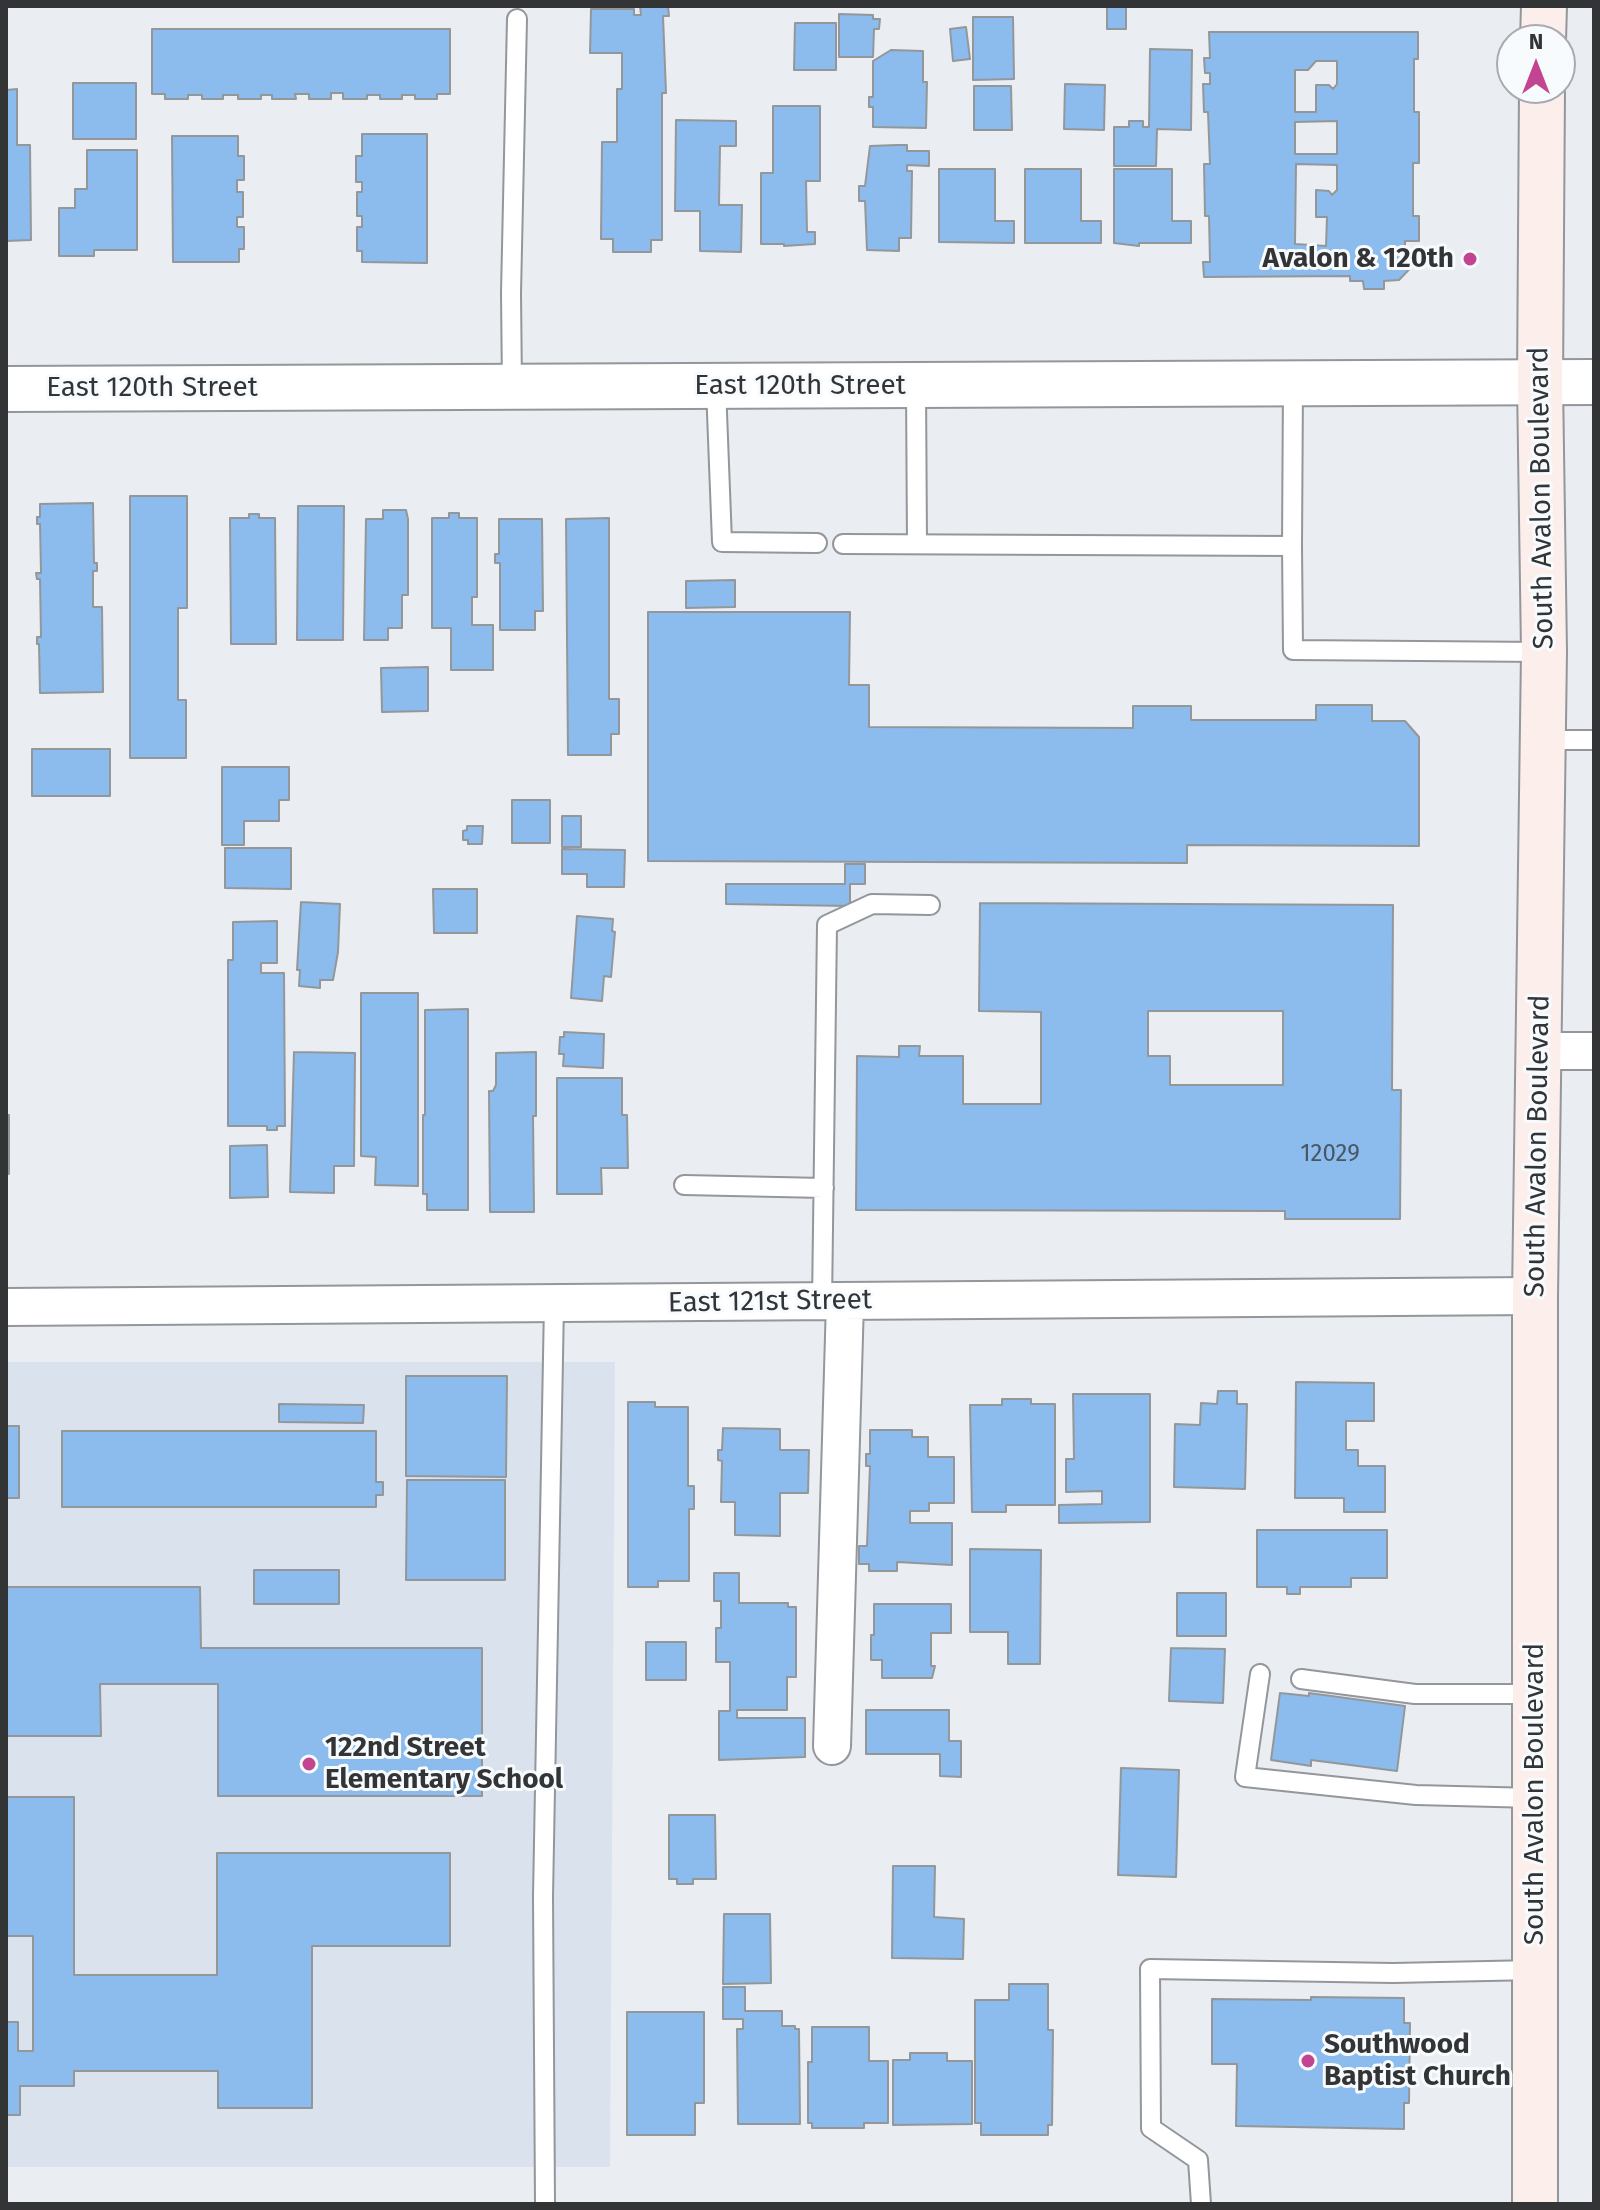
<!DOCTYPE html>
<style>
body{margin:0}
#map{position:relative;width:1600px;height:2210px;overflow:hidden;background:#eaedf1;font-family:"Fira Sans",sans-serif}
canvas{display:block}
.frame{position:absolute;inset:0;border:8px solid #333436;pointer-events:none}
.north{position:absolute;left:1496px;top:24px;width:80px;height:80px;box-sizing:border-box;background:#f7fbfe;border:2px solid #a9abae;border-radius:50%;rotate:0deg;font-size:22px;font-weight:700;line-height:32px;text-align:center;color:#333436}
.north::after{content:'';display:block;margin:auto;width:28px;height:36px;background:#c34592;clip-path:polygon(50% 0,100% 100%,50% 72%,0 100%)}
</style>
<div id="map">
<canvas width="1600" height="2210"></canvas>
<div class="frame"></div>
<div class="north">N</div>
</div>
<script>
const context = document.querySelector('canvas').getContext('2d');
context.lineJoin = 'round';
function paint(path, color) { context.fillStyle = color; context.fill(path, 'evenodd'); }
const shape = rows => new Path2D(rows.map(r => 'M' + r).join(''));
function strokePath(path, color, width, dash) { context.strokeStyle = color; context.lineWidth = width; context.lineCap = dash ? 'butt' : 'round'; context.setLineDash(dash || []); context.stroke(path); }
function label(font, color, halo, rows, align = 'center') {
  context.font = font + ' "Fira Sans",sans-serif'; context.lineWidth = 6; context.setLineDash([]); context.textBaseline = 'middle'; context.strokeStyle = halo; context.fillStyle = color; for (const [text, x, y, turn = 0] of rows) {
    context.save(); context.translate(x, y); context.rotate((+turn || 0) * Math.PI / 180); context.textAlign = isNaN(turn) ? turn : align; if (halo) context.strokeText(text, 0, 0); context.fillText(text, 0, 0); context.restore();
  }
}
paint(shape([
 [6,1362,615,1362,610,2167,6,2167]
]), '#dae3ed');
const building = shape([
 [640,6,668,6,669,16,663,16,666,93,662,93,662,240,651,240,651,252,613,252,613,239,601,239,602,142,617,142,617,89,622,89,622,53,590,53,591,9,634,9,634,15,641,15,640,6],
 [1107,6,1126,6,1126,29,1107,29,1107,6],
 [839,14,873,15,873,19,880,19,879,29,874,29,873,57,839,57,839,14],
 [973,17,1013,17,1014,79,973,80,973,17],
 [795,23,836,23,836,70,794,70,795,23],
 [966,27,970,59,953,61,950,29,966,27],
 [152,29,450,29,450,94,437,94,437,99,415,99,415,95,402,95,402,99,380,99,380,95,367,95,367,99,343,99,343,93,331,93,331,99,309,99,309,94,295,94,296,99,272,99,272,95,261,95,261,99,238,99,238,95,223,95,223,99,202,99,202,95,188,95,188,99,165,99,165,94,152,94,152,29],
 [1209,32,1418,32,1418,59,1414,59,1414,112,1419,112,1419,163,1413,163,1413,216,1419,216,1419,241,1405,241,1405,259,1419,259,1399,280,1384,281,1384,289,1364,289,1363,281,1350,281,1350,276,1204,277,1203,262,1210,262,1209,216,1205,216,1204,164,1210,164,1208,112,1204,112,1203,84,1210,84,1210,73,1205,73,1204,58,1210,58,1209,32],
 [1316,61,1337,61,1337,84,1333,89,1329,85,1316,85,1316,112,1295,112,1295,70,1308,70,1316,61],
 [1337,121,1337,154,1295,154,1295,122,1337,121],
 [1296,164,1337,165,1337,190,1332,195,1329,191,1316,190,1316,217,1327,217,1326,246,1295,244,1296,164],
 [1150,49,1192,50,1191,130,1157,129,1156,166,1114,166,1114,127,1129,127,1129,121,1143,121,1143,127,1149,127,1150,49],
 [891,50,923,51,923,82,927,82,926,128,873,127,873,107,869,107,869,97,873,97,873,61,891,50],
 [73,83,136,83,136,139,73,139,73,83],
 [1065,84,1105,85,1104,130,1064,129,1065,84],
 [974,86,1011,86,1012,130,974,130,974,86],
 [17,89,17,145,30,145,31,240,6,241,6,90,17,89],
 [773,106,820,106,820,181,806,181,807,232,815,232,815,244,784,246,784,244,761,244,761,173,773,173,773,106],
 [676,120,736,121,736,146,720,146,719,205,742,205,741,252,700,251,700,211,675,211,676,120],
 [362,134,427,134,427,263,362,262,362,251,357,251,357,227,362,227,362,216,357,216,357,192,362,192,362,182,356,182,356,156,362,156,362,134],
 [172,136,238,136,238,156,244,156,244,180,237,180,237,192,243,192,243,217,237,217,237,227,244,227,244,249,239,249,239,262,173,262,172,136],
 [897,145,907,145,907,151,929,151,929,166,907,165,907,171,912,171,911,238,899,238,899,251,867,250,865,201,859,201,859,186,865,186,870,146,897,145],
 [87,150,137,150,137,250,94,250,94,256,59,256,59,208,75,208,75,189,87,189,87,150],
 [939,169,995,169,995,221,1014,221,1014,243,939,242,939,169],
 [1025,169,1081,169,1081,221,1101,221,1101,243,1025,243,1025,169],
 [1114,169,1172,169,1172,221,1191,221,1191,243,1139,243,1139,246,1114,243,1114,169],
 [130,496,187,496,187,608,178,608,178,700,186,700,186,758,130,758,130,496],
 [93,503,94,563,97,563,97,571,93,571,93,607,102,607,103,692,40,693,39,644,37,644,37,637,41,637,40,579,37,579,36,573,41,573,40,524,37,524,37,517,40,517,40,504,93,503],
 [298,506,344,506,343,640,297,640,298,506],
 [383,510,406,510,408,519,408,595,402,595,402,628,388,628,388,640,364,640,366,519,383,519,383,510],
 [449,513,459,513,459,518,477,518,477,597,472,597,472,625,493,625,493,670,451,670,451,628,432,628,432,518,449,518,449,513],
 [249,514,259,514,259,518,275,518,276,644,231,644,230,518,249,518,249,514],
 [609,518,609,699,619,699,619,734,611,734,611,755,568,755,566,519,609,518],
 [499,519,542,519,543,611,535,611,535,630,500,630,500,563,495,563,495,554,499,554,499,519],
 [735,580,735,607,686,608,686,581,735,580],
 [648,612,850,612,849,685,869,685,869,727,1133,728,1133,706,1191,706,1191,720,1316,720,1316,705,1372,705,1372,721,1405,721,1419,737,1419,846,1187,845,1187,863,648,861,648,612],
 [428,667,428,711,382,712,381,668,428,667],
 [32,749,110,749,110,796,32,796,32,749],
 [222,767,289,767,289,800,279,800,279,821,244,821,244,845,222,845,222,767],
 [512,800,550,800,550,843,512,843,512,800],
 [562,816,581,816,581,847,562,847,562,816],
 [467,826,483,826,482,844,468,844,468,840,463,840,463,831,467,830,467,826],
 [225,848,291,848,291,889,225,888,225,848],
 [562,849,625,850,624,887,587,887,587,874,562,874,562,849],
 [845,864,865,864,865,884,850,884,850,906,726,904,726,884,845,884,845,864],
 [433,889,477,889,477,933,434,933,433,889],
 [301,902,340,904,338,952,333,980,320,980,320,988,299,986,300,970,297,970,301,902],
 [980,903,1393,905,1392,1090,1401,1090,1400,1219,1285,1219,1285,1211,856,1210,857,1056,899,1057,899,1046,920,1046,919,1056,963,1056,963,1104,1041,1104,1041,1012,979,1011,980,903],
 [1148,1011,1283,1011,1283,1085,1170,1085,1170,1056,1148,1056,1148,1011],
 [577,916,613,919,612,931,615,932,611,977,604,976,602,1001,571,998,577,916],
 [277,921,277,963,261,963,261,973,284,973,285,1126,277,1126,277,1130,267,1130,267,1126,228,1126,228,960,233,960,233,922,277,921],
 [361,993,418,993,418,1186,375,1185,376,1157,361,1156,361,993],
 [468,1009,468,1210,427,1210,427,1194,423,1194,423,1115,425,1115,425,1010,468,1009],
 [564,1032,604,1034,603,1068,563,1066,564,1054,559,1054,560,1037,564,1037,564,1032],
 [294,1052,355,1053,354,1166,334,1166,334,1193,290,1192,294,1052],
 [536,1052,536,1116,533,1116,534,1212,490,1212,489,1091,493,1091,496,1085,496,1053,536,1052],
 [557,1078,622,1078,622,1115,627,1115,628,1168,601,1168,602,1194,557,1194,557,1078],
 [6,1115,9,1115,9,1174,6,1174,6,1115],
 [267,1145,268,1197,230,1198,230,1146,267,1145],
 [406,1376,507,1376,506,1477,406,1476,406,1376],
 [1296,1382,1374,1383,1374,1421,1346,1421,1346,1450,1358,1450,1358,1466,1385,1466,1385,1512,1344,1512,1344,1498,1295,1498,1296,1382],
 [1218,1391,1237,1391,1237,1404,1247,1404,1245,1489,1174,1487,1175,1424,1200,1425,1201,1403,1217,1404,1218,1391],
 [1073,1394,1150,1394,1150,1522,1059,1523,1059,1505,1102,1504,1102,1491,1066,1492,1066,1459,1074,1459,1073,1394],
 [1002,1399,1031,1399,1031,1404,1055,1404,1055,1505,1006,1505,1006,1512,972,1512,970,1405,1002,1405,1002,1399],
 [628,1402,655,1402,655,1407,688,1407,688,1486,694,1486,694,1509,689,1509,689,1581,658,1581,658,1587,628,1587,628,1402],
 [279,1404,364,1405,363,1423,279,1422,279,1404],
 [6,1426,19,1426,19,1498,6,1498,6,1426],
 [723,1428,780,1429,780,1450,809,1450,808,1493,780,1493,780,1536,735,1535,735,1502,721,1502,722,1461,718,1460,718,1450,722,1450,723,1428],
 [870,1430,912,1430,912,1437,928,1437,928,1457,954,1457,954,1503,929,1503,929,1511,910,1511,910,1523,952,1523,952,1565,897,1562,897,1571,869,1571,869,1564,859,1564,859,1546,867,1546,870,1466,866,1466,866,1454,870,1454,870,1430],
 [62,1431,376,1431,376,1482,383,1482,383,1495,376,1495,376,1507,62,1507,62,1431],
 [407,1480,505,1480,505,1580,406,1580,407,1480],
 [1257,1530,1387,1530,1387,1578,1351,1578,1351,1587,1300,1587,1300,1594,1287,1594,1287,1587,1257,1587,1257,1530],
 [970,1549,1041,1550,1040,1664,1008,1664,1008,1632,970,1632,970,1549],
 [254,1570,339,1570,339,1604,254,1604,254,1570],
 [714,1573,739,1573,739,1603,788,1603,788,1607,796,1607,796,1677,787,1677,787,1710,737,1710,737,1718,805,1718,805,1757,719,1760,719,1711,730,1711,730,1662,716,1662,716,1628,721,1628,721,1601,714,1601,714,1573],
 [6,1587,200,1587,201,1648,482,1648,482,1796,218,1796,218,1684,100,1684,101,1736,6,1736,6,1587],
 [1177,1593,1226,1593,1226,1636,1177,1636,1177,1593],
 [874,1604,951,1604,951,1633,931,1633,931,1666,935,1666,932,1678,882,1678,882,1660,871,1660,871,1635,874,1635,874,1604],
 [646,1642,686,1642,686,1680,646,1680,646,1642],
 [1171,1648,1225,1649,1223,1703,1169,1701,1171,1648],
 [1280,1693,1309,1696,1309,1693,1405,1706,1397,1771,1311,1760,1311,1766,1271,1760,1280,1693],
 [866,1710,949,1710,949,1741,961,1741,961,1777,940,1776,940,1754,866,1754,866,1710],
 [1121,1768,1179,1770,1176,1877,1118,1875,1121,1768],
 [6,1797,74,1797,74,1975,217,1975,217,1853,450,1853,450,1946,312,1946,312,2108,218,2108,218,2071,74,2071,74,2086,20,2086,20,2115,6,2115,6,2022,18,2022,18,2051,33,2051,33,1936,6,1936,6,1797],
 [669,1815,715,1815,716,1879,693,1879,693,1884,677,1884,677,1879,669,1879,669,1815],
 [893,1866,935,1866,934,1917,964,1919,963,1959,892,1958,893,1866],
 [724,1914,770,1914,771,1983,723,1984,724,1914],
 [1009,1984,1048,1984,1048,2030,1053,2030,1052,2125,1048,2125,1048,2135,981,2135,981,2123,975,2123,975,2000,1009,2000,1009,1984],
 [723,1987,745,1987,745,2011,782,2011,782,2026,795,2026,795,2029,799,2029,800,2124,738,2124,737,2029,743,2029,743,2019,723,2019,723,1987],
 [1311,1997,1404,1998,1404,2023,1410,2023,1409,2103,1404,2103,1404,2129,1236,2126,1237,2064,1212,2064,1212,1999,1311,2000,1311,1997],
 [627,2012,704,2012,704,2103,695,2103,695,2135,627,2135,627,2012],
 [812,2027,869,2027,869,2061,888,2061,888,2123,864,2123,864,2128,812,2128,812,2123,808,2123,808,2062,812,2062,812,2027],
 [910,2053,947,2053,947,2061,972,2061,972,2124,893,2125,893,2060,910,2060,910,2053]
]);
paint(building, '#8bbced');
strokePath(building, '#94979a', 2);
const service = shape([
 [916,386,917,544],
 [512,387,511,293,517,19],
 [716,387,722,542,817,543],
 [843,544,1292,546,1293,650,1544,652],
 [1292,546,1293,384],
 [1543,740,1594,740],
 [684,1185,824,1188],
 [822,1303,827,925,872,904,930,905],
 [1260,1674,1245,1777,1416,1795,1535,1798],
 [1301,1679,1415,1694,1535,1694],
 [545,2204,543,1896,554,1304],
 [1201,2204,1198,2160,1151,2128,1150,1969,1393,1973,1535,1970]
]);
const minor = shape([
 [1540,1051,1594,1051],
 [6,1307,1535,1296],
 [832,1746,845,1302]
]);
const tertiary = shape([
 [6,389,1594,382]
]);
const secondary = shape([
 [1543,40,1544,6],
 [1535,2204,1535,1296,1544,652,1540,383,1542,88]
]);
strokePath(service, '#93969a', 22);
strokePath(minor, '#93969a', 40);
strokePath(tertiary, '#93969a', 48);
strokePath(secondary, '#93969a', 48);
strokePath(service, '#fff', 18);
strokePath(minor, '#fff', 36);
strokePath(tertiary, '#fff', 44);
strokePath(secondary, '#fceeea', 44);
for (const [x, y, r, color] of [
 [1470,259,8,"#c34592"],
 [309,1764,8,"#c34592"],
 [1308,2061,8,"#c34592"]
]) { const dot = new Path2D(); dot.arc(x, y, r, 0, 2 * Math.PI); context.fillStyle = color; context.fill(dot); strokePath(dot, '#f7fbfe', 3); }
label('24px', '#495664', null, [
 ["12029",1330,1154]
]);
label('bold 28px', '#333436', '#f7fbfe', [
 ["Avalon & 120th",1454,259,"right"],
 ["122nd Street",325,1748],
 ["Elementary School",325,1780],
 ["Southwood",1324,2045],
 ["Baptist Church",1324,2077]
], 'left');
label('28px', '#333436', '#f7fbfe', [
 ["East 120th Street",800,386],
 ["East 120th Street",152,388],
 ["South Avalon Boulevard",1542,498,-91],
 ["South Avalon Boulevard",1538,1146,-89],
 ["East 121st Street",770,1302,-1],
 ["South Avalon Boulevard",1535,1794,-90]
]);
</script>
